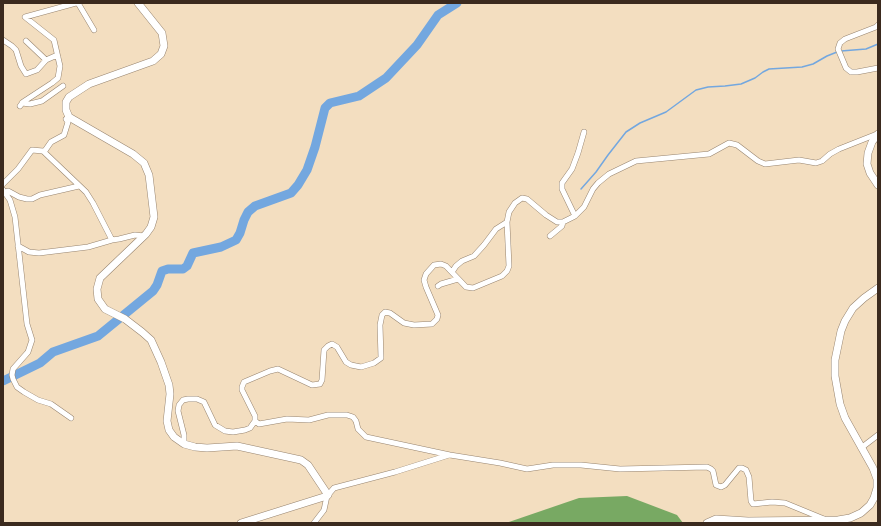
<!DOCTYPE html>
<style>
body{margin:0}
#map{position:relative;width:881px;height:526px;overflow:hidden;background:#f3dec0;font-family:"IM FELL French Canon",serif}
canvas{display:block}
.frame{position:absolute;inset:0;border:4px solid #3b2a1e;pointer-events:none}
</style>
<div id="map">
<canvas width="881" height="526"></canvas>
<div class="frame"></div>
</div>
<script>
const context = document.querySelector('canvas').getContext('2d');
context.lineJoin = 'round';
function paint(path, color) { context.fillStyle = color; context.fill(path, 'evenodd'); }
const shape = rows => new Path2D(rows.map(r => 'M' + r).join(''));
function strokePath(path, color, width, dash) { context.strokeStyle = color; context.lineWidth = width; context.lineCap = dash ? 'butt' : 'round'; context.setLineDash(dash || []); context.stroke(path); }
paint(shape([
 [627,496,677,515,683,523,506,523,579,498]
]), '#78a963');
strokePath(shape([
 [841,51,866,49,878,44],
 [581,189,596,172,608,155,626,132,640,123,666,112,696,90,708,87,725,86,741,84,755,78,763,72,769,69,802,67,813,64,827,56,837,52]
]), '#73a7df', 1.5);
strokePath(shape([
 [3,381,40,363,53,352,98,336,153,291,157,285,162,271,168,269,183,269,187,266,193,253,221,247,236,240,240,233,244,220,248,212,255,206,291,193,298,185,307,170,315,147,325,108,330,103,359,96,386,78,417,45,438,15,457,3]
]), '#73a7df', 9);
const street = shape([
 [78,3,94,30],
 [878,25,876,27,845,39,840,43,838,49,846,68,851,72,857,72,878,68],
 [3,40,12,46,16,50,21,66,26,74,37,70,46,60],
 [26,41,46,60,55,56,58,57],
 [22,103,30,104,42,101,63,86],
 [20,106,23,102,52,83,58,78,60,66,54,40,25,17,76,3],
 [44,152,51,142,64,135,68,122,66,119],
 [3,184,18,169,32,150,43,151,86,192,93,203,112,240,119,239,135,235,144,236],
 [3,190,10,200,15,217,27,324,32,340,28,352,13,369,12,375,13,379,17,387,24,392,38,400,51,404,71,418],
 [3,193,8,191,19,197,27,199,32,199,40,195,79,186],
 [575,216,562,189,562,183,572,169,578,153,584,132],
 [550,236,562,226,563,222],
 [18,246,29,252,39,253,88,247,112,240],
 [452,272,456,266,462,261,474,256,484,245,496,229,507,222],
 [438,286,441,284,458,279],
 [255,421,259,424,287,419,309,420,328,415,347,415,353,417,356,421,358,429,366,437,450,455,500,463,527,469,553,465,581,465,620,469,707,467,711,469,713,471,716,485,721,487,725,485,739,468,742,468,746,470,749,477,751,501,753,504,772,502,785,503,824,519],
 [184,444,184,435,178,411,179,405,183,400,188,399,197,399,204,402,215,425,225,431,233,432,245,430,250,428,255,421,255,416,242,390,242,387,244,382,270,371,278,369,312,385,320,384,322,380,324,350,328,346,332,344,337,347,346,362,351,365,361,367,374,363,381,358,380,325,382,315,385,312,390,313,404,323,414,325,432,324,437,319,438,315,426,287,424,280,426,274,434,265,441,264,446,266,466,287,473,288,502,276,507,271,509,266,507,222,509,212,515,203,522,198,527,199,546,215,557,222,563,222,575,216,584,207,593,189,598,183,609,174,636,161,709,154,729,143,737,145,758,161,765,164,799,160,816,163,822,161,830,154,839,149,877,134],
 [861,448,878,435],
 [328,495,334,488,395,472,449,455],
 [314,523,324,510,327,496]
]);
const secondary = shape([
 [138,3,162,33,164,46,161,54,153,61,89,84,69,97,66,102,66,110,69,117,133,154,144,163,149,175,154,217,151,227,146,234,100,278,97,289,98,299,105,309,125,319,142,332,151,340,161,362,169,385,170,394,167,421,169,430,174,437,184,444,195,447,207,448,237,446,301,460,308,465,328,495,327,496,241,523],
 [878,134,872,142,868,153,867,164,870,173,878,185],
 [707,523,716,519,748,521,838,520,850,518,861,513,870,505,874,498,877,488,877,479,873,468,845,418,840,404,835,376,835,360,841,331,845,321,853,308,864,298,878,288]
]);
strokePath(street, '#97846f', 6);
strokePath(secondary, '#97846f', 8);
strokePath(street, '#fff', 5);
strokePath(secondary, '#fff', 7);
</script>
